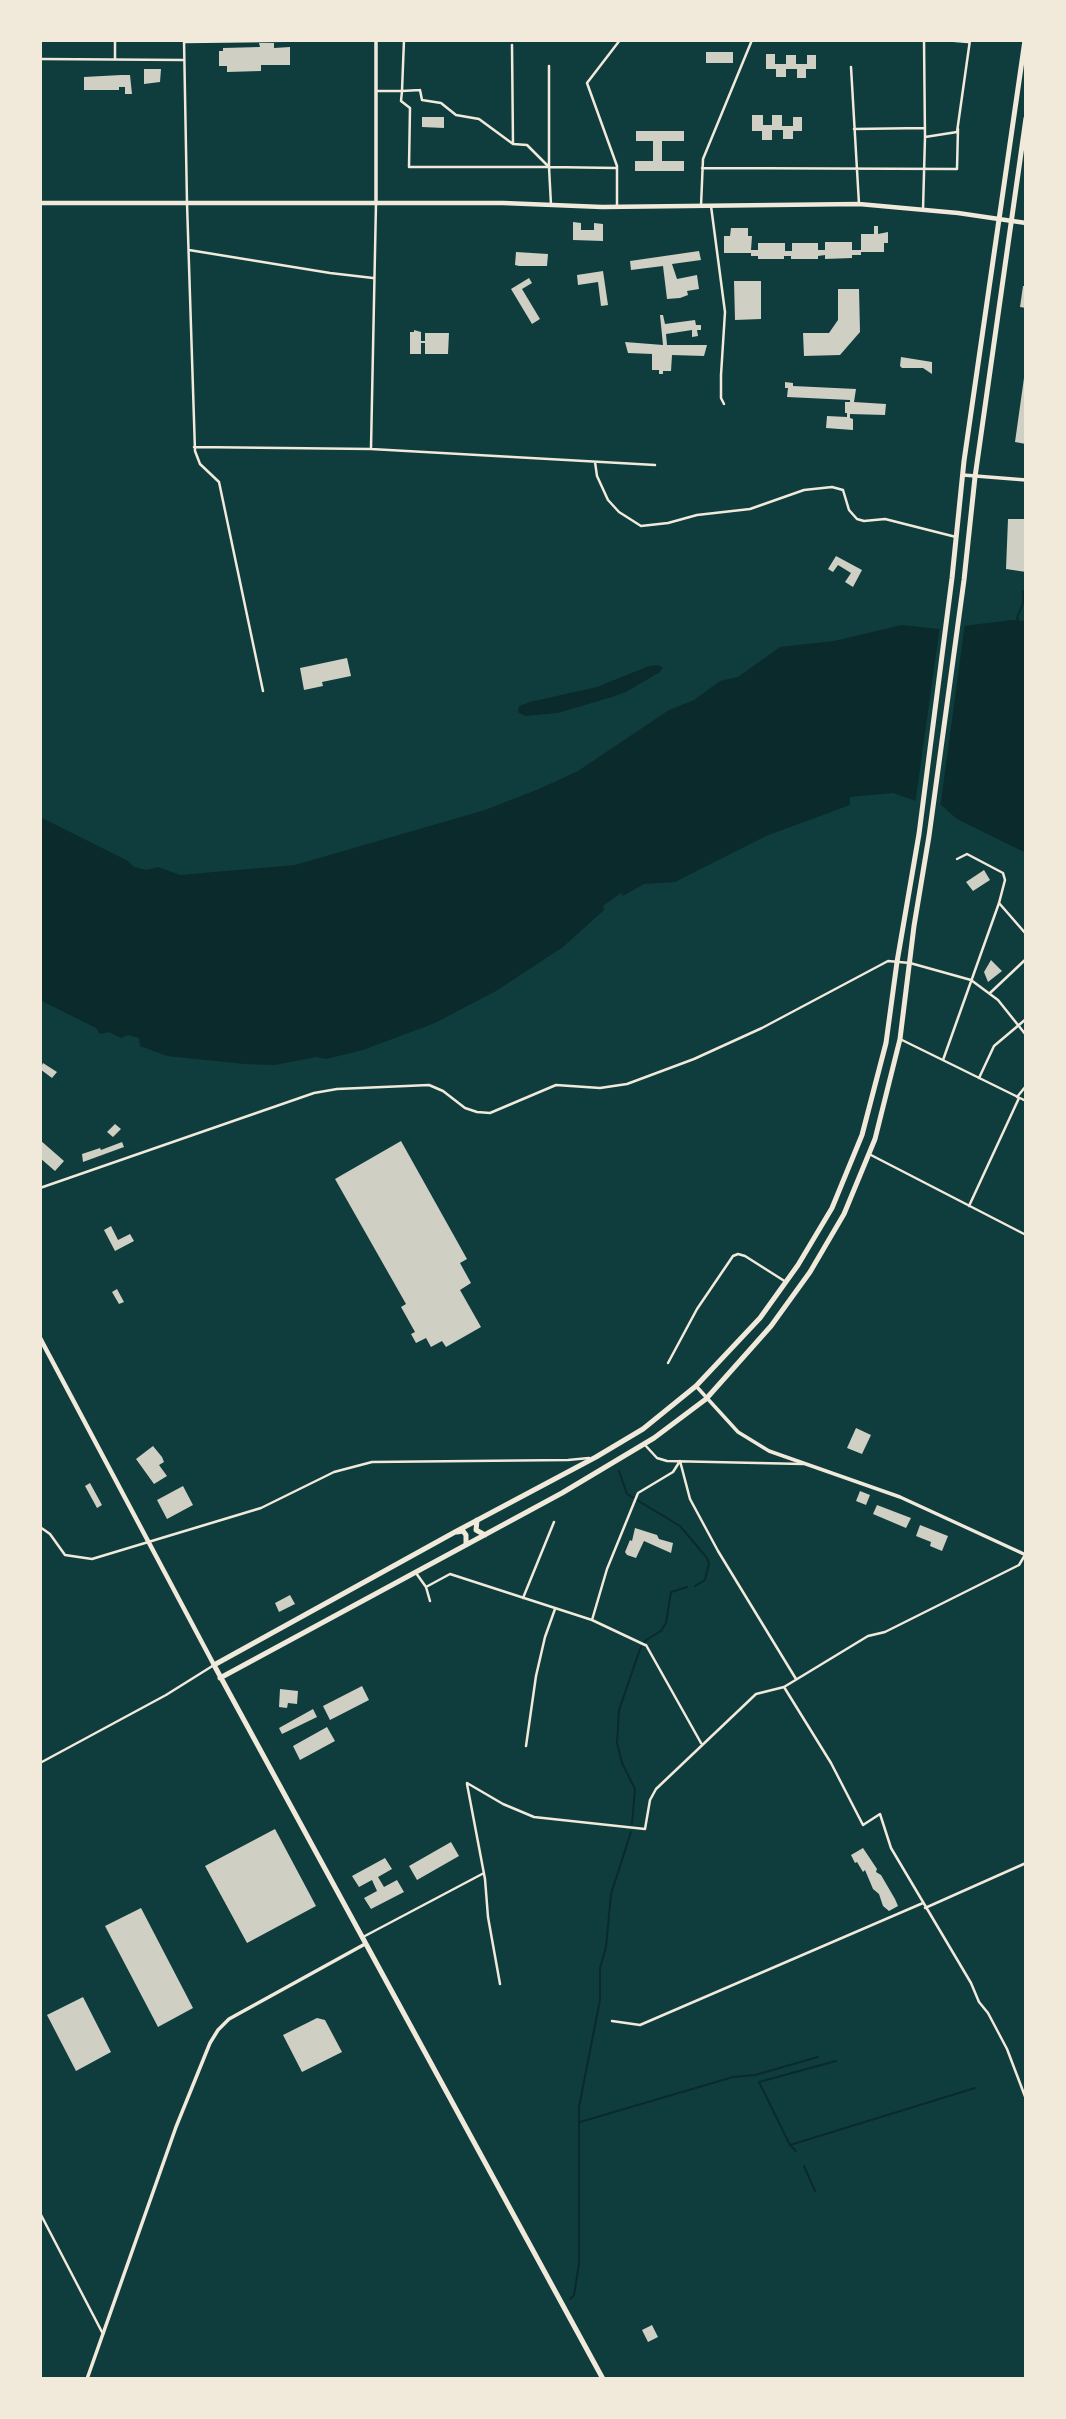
<!DOCTYPE html>
<style>
body{margin:0}
#map{position:relative;width:1066px;height:2419px;overflow:hidden;background:#0f3d3e;font-family:"Open Sans",sans-serif}
canvas{display:block}
.frame{position:absolute;inset:0;border:42px solid #f1e9da;pointer-events:none}
</style>
<div id="map">
<canvas width="1066" height="2419"></canvas>
<div class="frame"></div>
</div>
<script>
const context = document.querySelector('canvas').getContext('2d');
context.lineJoin = 'round';
function paint(path, color) { context.fillStyle = color; context.fill(path, 'evenodd'); }
const shape = rows => new Path2D(rows.map(r => 'M' + r).join(''));
function strokePath(path, color, width, dash) { context.strokeStyle = color; context.lineWidth = width; context.lineCap = dash ? 'butt' : 'round'; context.setLineDash(dash || []); context.stroke(path); }
paint(shape([
 [1012,620,1026,621,1026,853,957,819,941,805,916,801,893,793,850,797,850,805,766,836,675,882,644,884,623,896,621,893,603,906,604,910,563,947,496,991,435,1023,363,1050,326,1059,316,1057,275,1065,245,1064,167,1056,140,1046,139,1038,128,1035,121,1038,109,1032,100,1034,96,1028,40,1000,40,817,128,861,134,867,147,870,158,867,180,875,295,865,485,810,539,789,578,771,669,710,694,700,720,681,738,677,780,647,834,641,902,625,939,629],
 [656,665,663,667,660,672,626,692,612,697,558,713,525,716,518,712,519,706,530,702,597,687,649,666]
]), '#0a2a2b');
paint(shape([
 [965,623,940,809,915,805,940,626]
]), '#0f3d3e');
strokePath(shape([
 [1019,622,1017,618,1023,603,1023,591],
 [619,1471,627,1494,680,1526,707,1558,709,1563,705,1580,695,1586],
 [632,1824,635,1789,622,1763,617,1743,619,1710,640,1649,646,1640,661,1631,666,1623,671,1592,687,1587],
 [580,2122,733,2077,755,2075,818,2057],
 [790,2145,975,2088],
 [796,2151,790,2145,759,2082,836,2061],
 [804,2166,815,2191],
 [570,2299,574,2295,579,2264,579,2107,600,2000,600,1968,606,1947,611,1894,631,1832]
]), '#0a2a2b', 2);
paint(shape([
 [259,43,274,43,274,48,290,47,290,65,261,65,261,71,227,72,227,66,219,66,219,51,223,51,223,48,260,47],
 [706,52,733,52,733,63,706,63],
 [766,54,775,54,775,64,786,64,786,55,796,55,796,64,807,64,807,55,816,55,816,69,806,69,806,78,797,78,797,69,786,69,786,77,776,77,776,69,766,69],
 [144,69,161,69,160,82,144,84],
 [121,75,130,75,132,94,125,94,125,87,119,87,119,90,84,90,84,77],
 [752,115,763,115,763,125,772,125,772,115,782,115,782,126,793,126,793,117,802,117,802,131,793,131,793,139,783,139,783,130,772,130,772,140,762,140,762,131,752,131],
 [422,117,444,117,444,128,422,127],
 [636,131,684,131,684,141,662,141,662,161,684,161,684,171,635,171,635,161,653,161,653,141,636,141],
 [573,222,581,223,581,230,594,230,594,223,603,224,603,241,573,240],
 [874,226,878,226,878,234,888,232,888,243,884,243,884,252,861,252,861,255,852,255,852,258,825,259,825,255,818,256,818,259,791,259,791,256,784,256,784,259,758,259,758,256,751,256,751,253,724,253,724,236,730,236,731,228,748,228,748,236,752,236,751,250,758,250,758,243,785,243,785,251,792,251,792,243,818,243,818,250,825,250,825,242,852,242,852,250,861,250,861,234,874,234],
 [699,251,701,260,672,264,677,279,697,275,699,289,687,291,688,295,680,298,667,299,663,266,631,270,630,261],
 [516,252,548,254,547,266,519,266,515,265],
 [603,271,608,305,601,306,598,282,578,285,577,275],
 [529,278,532,283,522,289,540,319,532,324,511,289],
 [734,281,761,281,761,319,735,320],
 [1023,286,1026,286,1026,308,1020,307],
 [838,289,859,289,860,332,840,355,804,356,803,333,829,333,838,320],
 [660,315,663,315,665,324,695,320,696,325,701,325,701,330,697,330,698,336,692,337,692,330,666,334,667,345,707,345,704,356,672,355,671,371,663,371,663,374,659,374,659,370,652,370,652,354,628,353,625,342,663,345],
 [414,330,421,332,421,341,425,341,425,333,449,333,448,354,425,354,425,343,421,343,421,354,410,354,410,332,414,332],
 [901,357,932,362,932,374,923,368,902,368,900,366],
 [1024,378,1026,378,1026,444,1015,442],
 [785,382,793,383,793,386,856,389,854,402,886,404,885,415,850,414,850,418,853,419,853,430,826,428,827,416,847,417,847,413,845,413,845,402,850,402,850,400,787,397,788,388,785,388],
 [1008,519,1026,519,1026,572,1006,569],
 [836,556,862,570,853,587,845,582,851,573,838,565,833,572,828,569],
 [347,658,351,676,322,682,323,686,304,690,300,668],
 [984,870,990,880,973,891,966,882],
 [991,960,1002,971,988,982,984,972],
 [43,1063,57,1072,52,1078,40,1069],
 [115,1124,121,1129,113,1137,107,1132],
 [40,1140,64,1161,55,1171,40,1158],
 [401,1141,467,1259,460,1263,471,1283,460,1290,481,1327,446,1347,442,1341,431,1347,426,1338,416,1343,411,1334,415,1332,401,1307,406,1304,335,1179],
 [122,1142,124,1147,83,1162,82,1154,100,1148,101,1150],
 [111,1226,118,1240,130,1234,134,1241,115,1251,104,1230],
 [117,1289,124,1302,119,1304,112,1292],
 [856,1428,871,1435,862,1454,847,1448],
 [153,1446,162,1457,164,1462,159,1465,167,1476,154,1484,136,1459],
 [90,1483,102,1505,97,1508,85,1486],
 [183,1486,193,1505,167,1519,157,1500],
 [860,1491,870,1495,866,1505,856,1501],
 [877,1505,911,1518,906,1528,873,1514],
 [920,1525,948,1536,942,1551,930,1546,931,1542,916,1536],
 [635,1528,657,1535,659,1539,673,1543,671,1553,644,1541,636,1558,627,1555,625,1552,630,1540,632,1541],
 [290,1595,295,1604,279,1612,275,1603],
 [362,1686,369,1700,330,1720,323,1706],
 [280,1689,298,1691,297,1704,288,1703,287,1708,279,1707],
 [313,1709,317,1717,282,1734,279,1728],
 [327,1727,335,1741,300,1760,293,1746],
 [275,1829,316,1906,247,1943,205,1866],
 [451,1842,459,1856,417,1880,409,1866],
 [863,1848,877,1869,876,1872,881,1875,895,1899,898,1906,889,1911,883,1906,879,1894,873,1889,865,1870,863,1872,857,1862,855,1863,851,1855],
 [385,1858,392,1869,378,1877,384,1887,397,1880,404,1892,371,1909,364,1898,377,1891,372,1880,359,1887,352,1876],
 [141,1908,193,2008,158,2027,105,1926],
 [83,1997,111,2052,76,2071,47,2015],
 [317,2018,325,2020,342,2052,302,2072,283,2035],
 [652,2325,658,2337,648,2342,642,2330]
]), '#cfcfc3');
strokePath(shape([
 [115,40,115,58],
 [184,40,187,203,195,451,200,464,219,482,263,691],
 [924,40,925,137],
 [944,40,968,42],
 [185,42,343,40],
 [512,45,513,144],
 [40,59,184,60],
 [851,67,859,204],
 [420,90,422,100,441,103,456,115,479,119,513,144,527,145,549,167,409,167,410,108,401,101,402,91,420,90],
 [376,91,402,91,404,40],
 [854,129,925,128],
 [549,167,549,66],
 [702,168,957,169,958,129],
 [551,205,549,167,616,168],
 [617,206,617,166,587,83,620,40],
 [701,206,703,159,752,40],
 [711,206,725,312,721,375,721,398,724,404],
 [923,210,925,137,957,132,970,40],
 [189,250,330,273,373,278],
 [194,447,371,449,655,465],
 [371,448,376,203],
 [595,462,597,476,608,500,619,512,641,526,668,523,697,515,750,509,804,490,832,487,843,490,849,510,857,519,864,521,885,519,956,537],
 [999,903,1026,934],
 [990,993,1026,959],
 [900,1039,1026,1101],
 [943,1060,999,903,1005,880,1003,873,967,854,957,859],
 [979,1078,994,1046,1026,1019],
 [1017,1097,1026,1086],
 [869,1154,1026,1235],
 [40,1188,314,1093,337,1089,429,1085,443,1091,465,1108,477,1112,490,1113,556,1085,600,1088,627,1084,694,1059,762,1028,888,961,910,963,971,980,998,1000,1026,1035],
 [969,1206,1019,1098],
 [668,1363,697,1309,733,1256,738,1254,745,1256,786,1282],
 [645,1445,657,1458,667,1461,803,1464],
 [680,1461,690,1499,718,1551,796,1679],
 [40,1527,50,1534,65,1555,92,1559,261,1508,334,1472,372,1462,568,1460,589,1458],
 [416,1573,426,1587,430,1601],
 [426,1587,450,1574,592,1620,645,1645],
 [523,1598,554,1522],
 [592,1620,607,1569,638,1493,673,1472,680,1461],
 [646,1645,701,1743],
 [784,1687,831,1763,863,1825,880,1814,891,1848,971,1983,979,2002,988,2013,1007,2049,1026,2099],
 [526,1746,536,1676,545,1637,555,1609],
 [40,1763,166,1695,214,1665],
 [467,1783,503,1804,534,1817,645,1829,650,1800,656,1789,756,1694,784,1687,868,1636,885,1632,1019,1565,1025,1555],
 [467,1784,485,1879,488,1917,500,1984],
 [925,1908,1026,1863],
 [363,1937,484,1873],
 [612,2021,640,2025,923,1903],
 [40,2213,103,2334]
]), '#f1e9da', 2.5);
strokePath(shape([
 [376,203,376,40],
 [963,475,1026,480],
 [696,1386,738,1432,769,1451,900,1497,1026,1555],
 [87,2379,176,2127,210,2043,218,2030,229,2019,365,1944]
]), '#f1e9da', 3.5);
strokePath(shape([
 [40,203,503,203,602,207,859,204,958,213,1026,223]
]), '#f1e9da', 4.5);
strokePath(shape([
 [40,1338,214,1665]
]), '#f1e9da', 4.5);
strokePath(shape([
 [477,1520,476,1530,485,1535],
 [457,1532,463,1531,466,1535,466,1545],
 [220,1678,562,1493,654,1438,706,1399,771,1326,810,1272,844,1214,875,1139,900,1039,914,926,929,836,964,580,975,477,1026,118],
 [603,2379,214,1665,455,1532,596,1457,643,1429,696,1386,760,1318,798,1265,832,1208,862,1135,886,1043,897,962,919,834,952,578,964,461,1025,40]
]), '#f1e9da', 5);
</script>
